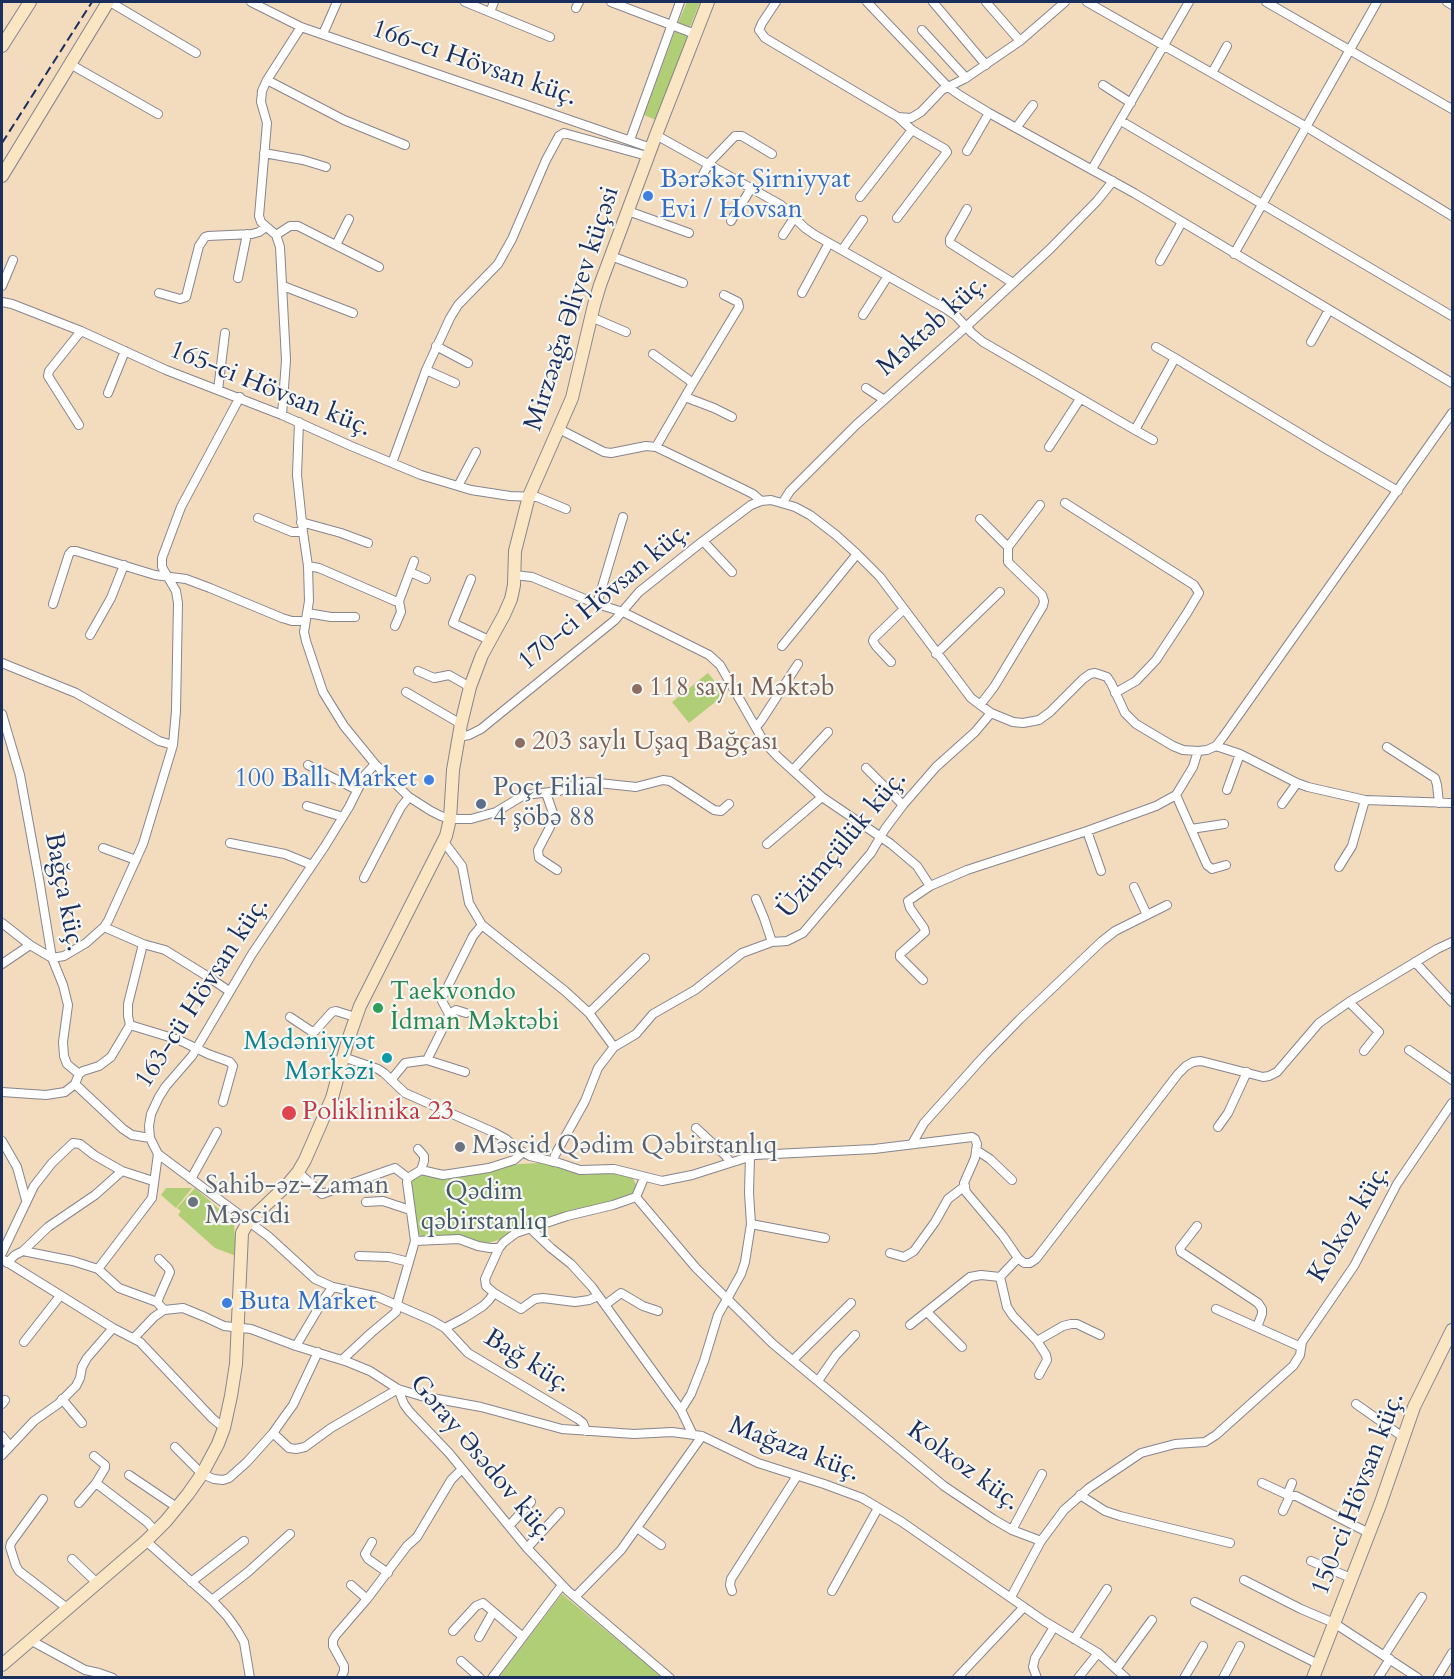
<!DOCTYPE html>
<meta charset="utf-8">
<style>
body{margin:0}
#map{position:relative;width:1454px;height:1679px;overflow:hidden;background:#f3dbbd;font-family:Cardo,serif}
canvas{display:block}
.frame{position:absolute;inset:0;border:3px solid #1b2f5e;pointer-events:none}
</style>
<div id="map">
<canvas width="1454" height="1679"></canvas>
<div class="frame"></div>
</div>
<script>
const context = document.querySelector('canvas').getContext('2d');
context.lineJoin = 'round';
function paint(path, color) { context.fillStyle = color; context.fill(path, 'evenodd'); }
const shape = rows => new Path2D(rows.map(r => 'M' + r).join(''));
function strokePath(path, color, width, dash) { context.strokeStyle = color; context.lineWidth = width; context.lineCap = dash ? 'butt' : 'round'; context.setLineDash(dash || []); context.stroke(path); }
function label(font, color, halo, rows, align = 'center') {
  context.font = font + ' Cardo,serif'; context.lineWidth = 4.5; context.setLineDash([]); context.textBaseline = 'middle'; context.strokeStyle = halo; context.fillStyle = color; for (const [text, x, y, turn = 0] of rows) {
    context.save(); context.translate(x, y); context.rotate((+turn || 0) * Math.PI / 180); context.textAlign = isNaN(turn) ? turn : align; if (halo) context.strokeText(text, 0, 0); context.fillText(text, 0, 0); context.restore();
  }
}
paint(shape([
 [687,2,700,2,690,27,678,23],
 [675,31,688,37,656,120,644,115],
 [708,673,725,694,689,723,672,702],
 [541,1163,559,1166,585,1175,615,1172,632,1177,637,1186,634,1193,624,1199,489,1243,421,1237,418,1232,411,1188,411,1181,413,1178,422,1174,444,1180,519,1164],
 [166,1188,192,1188,176,1208,161,1195],
 [195,1188,234,1222,236,1256,215,1248,178,1215,181,1211,177,1208],
 [562,1594,662,1677,498,1678]
]), '#b0ce75');
const street = shape([
 [110,2,196,53],
 [251,2,301,27,651,148],
 [465,2,550,37],
 [611,2,695,34],
 [776,2,762,23,759,30,765,38,898,117,911,118,921,112,942,90,966,78,1020,41,1065,2],
 [867,2,948,87,961,96,989,113,1134,193,1452,383],
 [933,2,986,65],
 [986,2,1020,41],
 [1087,2,1305,126,1452,216],
 [1266,2,1452,109],
 [1447,2,1452,5],
 [576,8,579,2],
 [490,12,494,2],
 [922,30,966,78],
 [323,34,337,2],
 [70,64,158,114],
 [1212,73,1227,46],
 [267,80,344,120,405,145],
 [1103,85,1131,103],
 [1121,121,1452,316],
 [1016,128,1033,105],
 [656,135,781,205,805,228,815,235,946,309,956,316,972,333,983,342,1135,430,1175,358,1324,448,1398,491],
 [630,140,680,2],
 [967,151,989,113],
 [264,153,303,160,326,167],
 [1092,169,1189,2],
 [699,182,709,163,735,136,742,136,772,154],
 [860,197,912,130],
 [967,209,950,239,950,243,1013,283],
 [628,211,689,233],
 [897,218,947,152,945,149,912,130,898,117],
 [731,221,752,187],
 [276,235,290,226,298,226,379,267],
 [783,235,794,218],
 [336,245,349,219],
 [842,250,863,220],
 [1234,254,1377,2],
 [611,256,683,283],
 [1160,261,1182,222],
 [238,278,247,234],
 [2,286,13,260],
 [283,286,353,313],
 [159,293,180,299,186,297,199,246,205,237,208,236,252,234,259,232,266,227],
 [802,293,829,243],
 [2,302,12,304,81,331,166,370,282,415,351,446,421,475,471,490,510,496,537,497,566,509],
 [863,315,888,276],
 [591,317,626,332],
 [1311,342,1329,310],
 [436,346,468,363],
 [1156,347,1175,358],
 [653,354,693,383],
 [426,370,455,383],
 [866,388,883,399],
 [218,390,225,333],
 [108,393,125,351],
 [685,397,714,408,732,417],
 [282,415,286,360,280,247,276,235,261,222,259,216,267,123,261,102,262,91,267,80,301,27],
 [299,422,297,475,303,532,308,566,309,601,304,632,306,641,323,692,344,726,375,764,409,797,431,811,441,816,450,819,471,819,496,812,524,795,559,791,575,785,589,782,636,787,663,780,670,781,714,810,721,811,729,804],
 [79,425,48,376,49,371,81,331],
 [559,429,604,452,611,453,646,446,656,447,741,488,753,494,761,501],
 [1135,430,1153,440],
 [656,447,693,383,739,307,738,302,724,295],
 [1049,447,1080,399],
 [392,463,426,370,450,318,458,305,498,264,512,239,546,160,559,136,564,133,647,156],
 [458,486,476,452],
 [783,502,790,491,856,425,967,326,1050,249,1097,201,1113,181],
 [1065,503,1194,585,1199,593,1187,613,1156,660,1136,681,1115,693],
 [258,518,292,532,303,532],
 [980,519,1008,547],
 [301,522,341,533,368,543],
 [703,541,732,572],
 [308,566,319,568,395,601,399,601,414,561],
 [410,572,426,579],
 [514,575,532,577,597,604,623,612,709,655,720,665,764,742,778,757,822,797,891,844,917,866,930,886],
 [471,579,453,623,489,640],
 [53,604,69,554,72,551,76,551,155,575,186,579,210,588,282,618,292,621,304,621],
 [597,604,623,517],
 [307,613,331,617,355,617],
 [395,626,401,612,399,601],
 [90,635,111,598,124,565],
 [782,646,857,554],
 [936,654,1000,592],
 [891,662,876,646,873,641,874,638,904,609],
 [2,663,76,693,159,741,173,745],
 [418,671,434,678,449,675,470,687],
 [406,692,461,724],
 [980,705,994,687,1043,606,1044,601,1042,595,1012,566,1008,562,1008,547,1040,505],
 [2,714,20,775,39,879,52,958,63,985,68,1005,63,1042,64,1056,67,1064,79,1074],
 [756,727,761,721,798,664],
 [458,737,469,735,481,729,615,620,639,592,703,541,751,505,761,501,771,500,795,507,810,515,836,535,857,554,880,577,971,698,991,713,1013,722,1023,723,1039,720,1050,712,1083,679,1090,674,1095,673,1107,677,1111,683,1125,713,1136,724,1173,746,1183,750,1198,751,1207,750,1216,746,1223,737,1452,413],
 [1216,746,1240,754,1297,783,1308,787,1365,800,1452,803],
 [1387,747,1435,778,1437,785,1439,803],
 [375,764,365,775,349,807,325,846,252,954,192,1056,166,1086,159,1097,151,1114,149,1126,150,1138,158,1154,268,1236,315,1279,333,1287,378,1297,431,1320,445,1328,464,1318,483,1306,489,1300,494,1293,486,1286,485,1279,499,1248,504,1242,516,1233,567,1216,613,1205,636,1197,696,1268,773,1344,944,1486,993,1519,1012,1530,1041,1541,1064,1510,1089,1488,1141,1453,1175,1444,1205,1442,1216,1435,1293,1366,1300,1355,1302,1342,1354,1266,1397,1184,1452,1103],
 [308,765,357,790],
 [866,768,903,805],
 [793,770,828,732],
 [1227,790,1240,754],
 [546,793,553,813,551,825,538,850,539,858,557,870],
 [1176,795,1207,865,1212,869,1226,865],
 [1282,804,1297,783],
 [307,806,343,817],
 [1191,829,1224,824],
 [1087,831,1101,871],
 [444,842,462,866,469,903,482,925,565,991,589,1013,614,1047],
 [230,843,285,854,312,865],
 [767,844,822,797],
 [103,848,136,860],
 [1339,867,1352,846,1365,800],
 [364,878,401,807,409,797],
 [1134,887,1147,915],
 [756,899,764,918,772,942],
 [2,923,30,945,52,958,64,956,86,943,104,927,108,921,143,844,173,745,176,711,178,603,176,591,162,567,162,558,181,507,240,397],
 [104,927,143,944,165,950,207,976,229,991],
 [1415,962,1452,1002],
 [2,964,30,945],
 [923,980,900,957,900,954,925,932,924,928,910,908,908,901,911,899,930,886,967,870,1087,831,1156,806,1176,795,1193,767,1198,751],
 [1349,1002,1379,1032,1364,1051],
 [589,1013,645,958],
 [449,1014,456,1010,466,1013],
 [290,1017,311,1031,315,1031,332,1012,336,1011,355,1017],
 [130,1025,179,1040,208,1054,230,1062,233,1066,223,1102],
 [1409,1050,1452,1080],
 [343,1057,378,1069,384,1073,405,1093,493,1132,506,1139,519,1150,530,1156,559,1163,580,1170,614,1169,662,1181,692,1175,755,1155,874,1149,972,1137,975,1139,977,1144,975,1158,964,1183,966,1192,1003,1236,1018,1258,1024,1263,1030,1263,1036,1259,1178,1074,1186,1066,1193,1062,1201,1061,1263,1077,1269,1076,1277,1072,1319,1023,1349,1002,1437,949,1452,942],
 [427,1060,465,1072],
 [391,1080,405,1063,427,1060,448,1018,449,1014,442,1001,443,996,473,936,482,925],
 [75,1084,123,1129,132,1135,150,1138],
 [2,1092,46,1095,65,1092,75,1084,79,1074,83,1071,99,1066,111,1057,130,1025,128,1016,128,1004,143,944],
 [1218,1127,1228,1113,1247,1072],
 [696,1128,725,1155,730,1162],
 [2,1141,17,1167,26,1200],
 [912,1144,924,1123,985,1055,1020,1019,1101,942,1115,931,1167,905],
 [418,1149,424,1156,424,1161,421,1170],
 [976,1150,990,1159,1012,1180],
 [553,1162,555,1155,585,1101,598,1068,614,1047,636,1034,653,1014,695,990,742,953,772,942,787,941,803,933,871,853,885,829,903,805,936,767,975,732,991,713],
 [298,1172,322,1194,389,1170,395,1168,408,1178],
 [191,1179,217,1132],
 [636,1197,644,1178],
 [366,1202,383,1201,410,1210],
 [751,1224,825,1238],
 [1197,1226,1180,1248,1181,1252,1258,1303,1262,1309,1262,1314,1257,1327],
 [531,1229,551,1248,571,1264,592,1287,681,1410,692,1433],
 [415,1241,459,1239,478,1246,490,1248,499,1248],
 [23,1251,73,1261,98,1269,119,1288,157,1302,164,1310],
 [2,1253,34,1186,52,1163,73,1143,80,1144,94,1155,122,1171,153,1181],
 [890,1253,904,1257,914,1251,935,1222,948,1199,965,1186],
 [359,1256,389,1257,409,1262],
 [1018,1258,1000,1277,1007,1307,1013,1316,1037,1341,1046,1355,1047,1360,1039,1375],
 [2,1259,113,1328,140,1342,212,1418,224,1428],
 [7,1263,15,1255,23,1251,48,1227,95,1195,122,1171],
 [98,1269,152,1198,158,1154],
 [494,1293,521,1309,535,1299,543,1298,575,1302,589,1300,598,1296],
 [157,1302,170,1272,168,1268,159,1259],
 [605,1305,621,1293,643,1306,658,1311],
 [1216,1309,1301,1347],
 [927,1312,962,1347],
 [910,1325,970,1277,981,1275,1000,1277],
 [445,1328,468,1353,578,1419,583,1423,586,1431],
 [134,1338,154,1317,164,1310,183,1308,205,1317,224,1326,251,1329,296,1346,348,1362,370,1371,398,1389,421,1396,481,1407,562,1429,634,1434,672,1432,702,1436,758,1463,824,1484,862,1498,902,1522,1044,1621,1098,1653,1126,1678],
 [1037,1341,1063,1326,1071,1324,1077,1324,1100,1335],
 [24,1342,60,1296],
 [296,1346,324,1299,333,1287],
 [342,1360,371,1333,396,1312,398,1300,415,1241,407,1182,408,1178,421,1170,443,1175,489,1168,514,1160,523,1152],
 [793,1360,851,1303],
 [818,1381,836,1355,855,1335],
 [398,1389,404,1404,409,1411,449,1453,527,1548,568,1591,670,1678],
 [62,1399,82,1423],
 [2,1404,5,1400],
 [1356,1404,1403,1437],
 [681,1410,691,1394,704,1361,718,1315,741,1274,745,1262,751,1224,749,1193,750,1155],
 [273,1433,289,1448,296,1449,305,1447,331,1428,398,1389],
 [2,1436,10,1446],
 [175,1447,202,1474,214,1479,223,1480,229,1478,247,1462,273,1433,285,1416,293,1405,318,1352],
 [2,1455,34,1421,58,1404,76,1386,80,1378,82,1367,87,1358,113,1328],
 [129,1475,178,1508],
 [96,1483,147,1522,156,1532],
 [1262,1483,1290,1496],
 [1080,1495,1105,1511,1120,1516,1230,1543],
 [1287,1495,1292,1483],
 [43,1499,11,1543,10,1547,16,1566,19,1571,67,1608],
 [79,1503,96,1483,105,1468,105,1465,94,1456],
 [1283,1511,1290,1496,1296,1496,1369,1533],
 [509,1526,531,1502],
 [637,1528,661,1545],
 [1012,1530,1042,1474],
 [146,1541,212,1600,227,1616,237,1630,244,1642,250,1678],
 [372,1542,365,1554,368,1559,388,1573],
 [527,1548,560,1512],
 [72,1559,97,1583],
 [1311,1561,1351,1578],
 [1244,1580,1301,1609,1334,1623,1418,1678],
 [191,1582,244,1541],
 [351,1585,367,1599],
 [732,1591,730,1585,731,1579,797,1476],
 [832,1591,878,1508],
 [575,1597,621,1550,702,1436],
 [1011,1597,1041,1541],
 [212,1600,248,1572,290,1534],
 [1195,1602,1318,1664],
 [453,1631,476,1606,483,1603,523,1637],
 [479,1637,493,1612],
 [1074,1639,1107,1589],
 [30,1640,85,1670,99,1673,113,1678],
 [1384,1656,1422,1597],
 [461,1661,480,1678],
 [1117,1668,1152,1620],
 [341,1678,344,1671,344,1666,333,1646,333,1640,336,1635,367,1599,407,1546,417,1537,451,1480,462,1469],
 [492,1678,562,1585],
 [957,1678,1024,1607],
 [1037,1678,1033,1667,1035,1658,1054,1627],
 [1078,1678,1098,1653],
 [1184,1678,1203,1646],
 [1223,1678,1240,1646],
 [1378,1678,1390,1659],
 [1437,1678,1452,1653]
]);
const secondary = shape([
 [2,46,30,2],
 [2,176,108,2],
 [2,1665,146,1541,166,1521,188,1494,202,1474,218,1444,224,1428,231,1396,236,1364,242,1233,248,1222,288,1184,298,1172,305,1160,332,1098,348,1040,360,1006,446,836,450,819,453,770,461,724,470,687,482,655,504,615,511,599,514,585,515,551,529,496,572,398,594,305,600,285,656,135,708,2],
 [1313,1678,1380,1505,1414,1407,1452,1330]
]);
strokePath(street, '#87858e', 10);
strokePath(secondary, '#87858e', 14);
strokePath(street, '#fff', 8);
strokePath(secondary, '#fbe6c4', 12);
strokePath(shape([
 [2,143,92,2]
]), '#1b2f5e', 2, [9, 4.5]);
for (const [x, y, r, color] of [
 [648,196,6,"#3f7fe0"],
 [637,689,6,"#8d6e63"],
 [520,743,6,"#8d6e63"],
 [429,780,6,"#3f7fe0"],
 [481,804,6,"#5c6f8a"],
 [378,1008,6,"#2e9e5b"],
 [387,1058,6,"#0f9aa8"],
 [289,1113,8,"#e0444e"],
 [460,1147,6,"#6b7280"],
 [193,1202,6,"#6b7280"],
 [227,1303,6,"#3f7fe0"]
]) { const dot = new Path2D(); dot.arc(x, y, r, 0, 2 * Math.PI); context.fillStyle = color; context.fill(dot); strokePath(dot, '#f6f6f2', 2); }
label('26px', '#1b2f5e', '#f6f6f2', [
 ["166-cı Hövsan küç.",474,64,19],
 ["Mirzəağa Əliyev küçəsi",573,309,-72],
 ["Məktəb küç.",933,326,-42],
 ["165-ci Hövsan küç.",270,390,22],
 ["170-ci Hövsan küç.",605,597,-40],
 ["Üzümçülük küç.",843,845,-50],
 ["Bağça küç.",63,892,79],
 ["163-cü Hövsan küç.",203,993,-57],
 ["Kolxoz küç.",1350,1224,-59],
 ["Bağ küç.",527,1362,32],
 ["Mağaza küç.",794,1450,21],
 ["Gəray Əsədov küç.",481,1459,50],
 ["Kolxoz küç.",963,1467,36],
 ["150-ci Hövsan küç.",1359,1494,-69]
]);
label('26px', '#366cbe', '#f6f6f2', [
 ["Bərəkət Şirniyyat",660,181],
 ["Evi / Hovsan",660,211],
 ["100 Ballı Market",417,780,"right"],
 ["Buta Market",239,1303]
], 'left');
label('26px', '#785e54', '#f6f6f2', [
 ["118 saylı Məktəb",649,689],
 ["203 saylı Uşaq Bağçası",532,743]
], 'left');
label('26px', '#4e5e75', '#f6f6f2', [
 ["Poçt Filial",493,789],
 ["4 şöbə 88",493,819]
], 'left');
label('26px', '#27864d', '#f6f6f2', [
 ["Taekvondo",390,993],
 ["İdman Məktəbi",390,1023]
], 'left');
label('26px', '#0d838f', '#f6f6f2', [
 ["Mədəniyyət",375,1043],
 ["Mərkəzi",375,1073]
], 'right');
label('26px', '#be3a42', '#f6f6f2', [
 ["Poliklinika 23",302,1113]
], 'left');
label('26px', '#5b616d', '#f6f6f2', [
 ["Məscid Qədim Qəbirstanlıq",472,1147],
 ["Sahib-əz-Zaman",205,1187],
 ["Məscidi",205,1217]
], 'left');
label('26px', '#405764', '#f6f6f2', [
 ["Qədim",484,1193],
 ["qəbirstanlıq",484,1223]
]);
</script>
